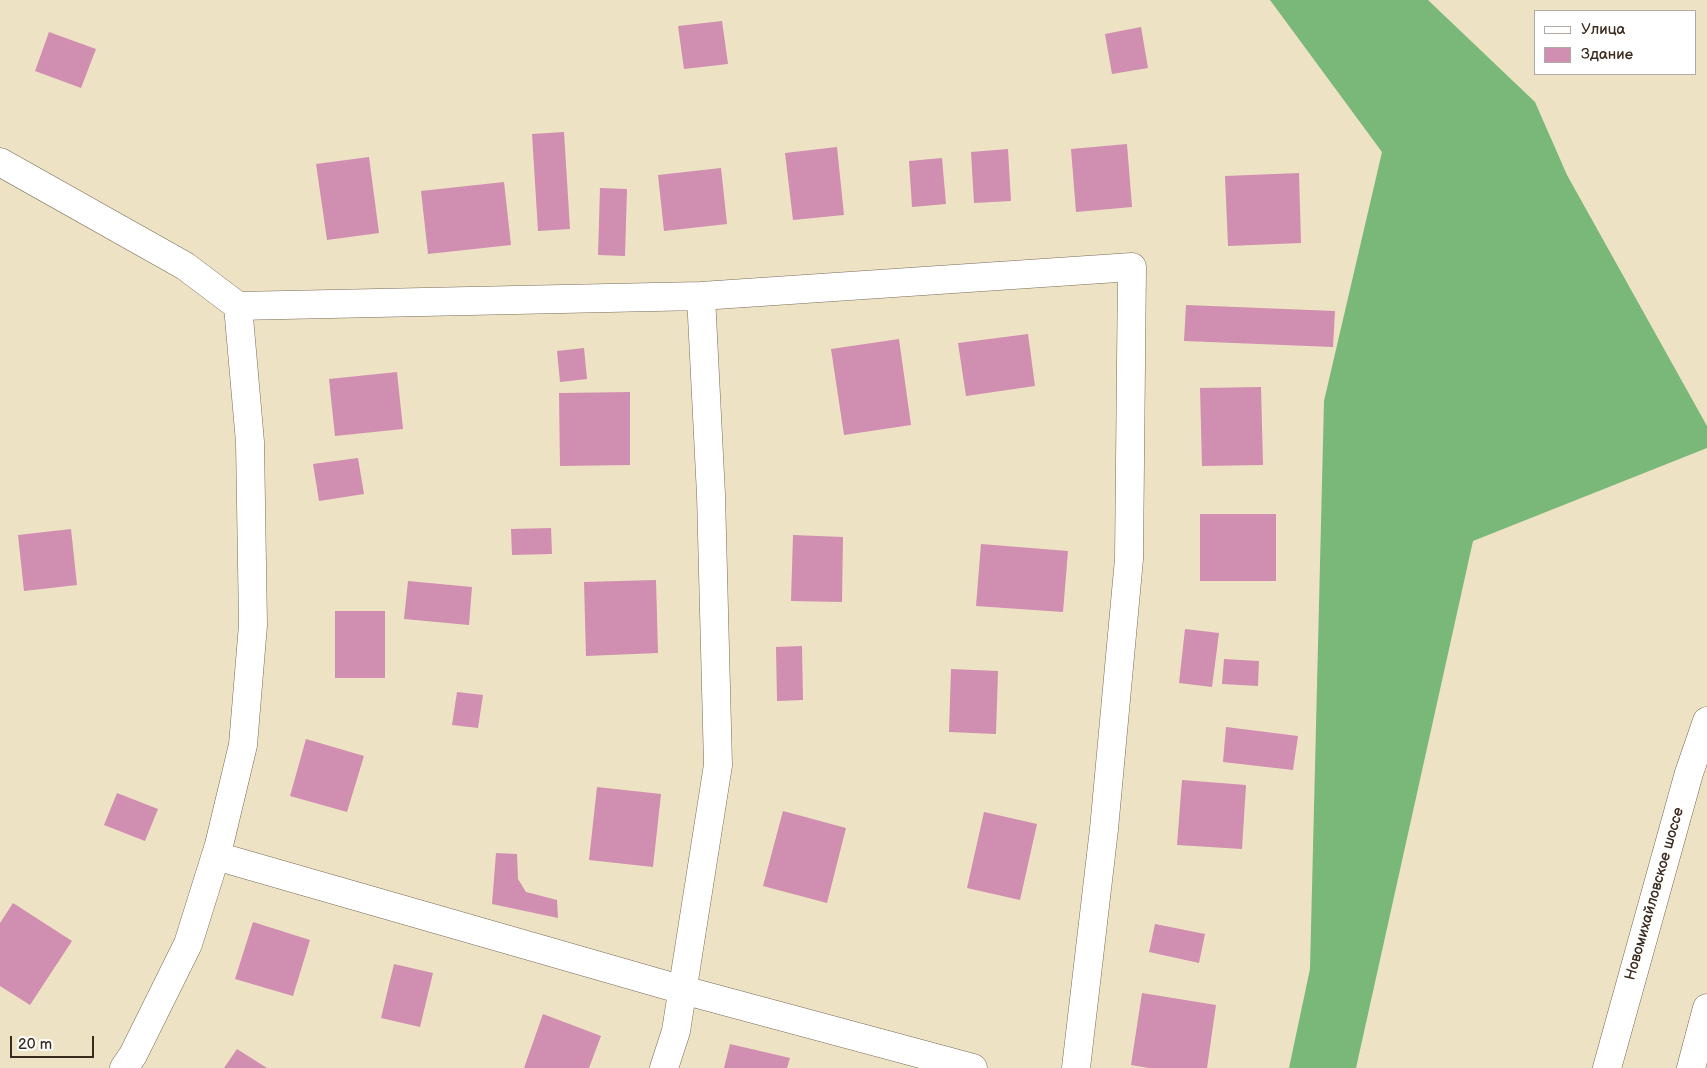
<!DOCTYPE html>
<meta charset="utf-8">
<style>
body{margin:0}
#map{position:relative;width:1707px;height:1068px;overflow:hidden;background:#eee2c4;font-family:"Balsamiq Sans",sans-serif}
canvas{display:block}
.legend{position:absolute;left:1534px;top:10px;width:162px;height:65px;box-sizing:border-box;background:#fff;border:1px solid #b1aaa5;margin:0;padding:6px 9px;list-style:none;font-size:15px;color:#3b2a1e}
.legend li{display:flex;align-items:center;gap:10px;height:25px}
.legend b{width:25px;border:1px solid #b1aaa5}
.scale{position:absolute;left:10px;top:1036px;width:84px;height:22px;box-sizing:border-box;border:2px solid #3b2a1e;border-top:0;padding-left:6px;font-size:15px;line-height:18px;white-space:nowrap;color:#3b2a1e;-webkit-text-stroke:4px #fff;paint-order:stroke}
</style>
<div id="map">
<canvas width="1707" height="1068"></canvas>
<ul class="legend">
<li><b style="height:6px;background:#fff"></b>Улица</li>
<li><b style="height:14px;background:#d08eb0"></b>Здание</li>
</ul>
<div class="scale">20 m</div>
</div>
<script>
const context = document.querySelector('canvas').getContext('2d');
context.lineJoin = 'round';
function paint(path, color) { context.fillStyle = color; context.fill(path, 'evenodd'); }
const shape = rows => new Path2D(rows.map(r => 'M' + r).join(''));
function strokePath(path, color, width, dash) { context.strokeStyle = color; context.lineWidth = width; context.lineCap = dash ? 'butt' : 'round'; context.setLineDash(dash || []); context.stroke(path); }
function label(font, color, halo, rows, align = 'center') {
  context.font = font + ' "Balsamiq Sans",sans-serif'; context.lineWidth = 4; context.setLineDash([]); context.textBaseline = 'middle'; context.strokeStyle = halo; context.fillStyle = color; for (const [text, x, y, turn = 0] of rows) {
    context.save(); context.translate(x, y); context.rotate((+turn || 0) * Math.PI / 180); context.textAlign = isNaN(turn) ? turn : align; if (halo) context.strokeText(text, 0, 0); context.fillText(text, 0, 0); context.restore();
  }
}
paint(shape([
 [1270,0,1428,0,1535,102,1567,175,1707,426,1707,448,1473,541,1356,1068,1289,1068,1310,969,1324,401,1382,152]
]), '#7ab879');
paint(shape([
 [722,21,728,64,684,69,678,26],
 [1141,27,1148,68,1112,74,1105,34],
 [49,32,96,49,81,88,35,71],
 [564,132,570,229,538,231,532,134],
 [1127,144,1132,207,1076,212,1071,149],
 [837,147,844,215,793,220,785,153],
 [1008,149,1011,201,974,203,971,152],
 [369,157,379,233,327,240,316,164],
 [942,158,946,204,912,207,909,161],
 [721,168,727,224,664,231,658,175],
 [1299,173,1301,243,1228,246,1225,176],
 [504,182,511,245,428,254,421,191],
 [600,188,627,189,625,256,598,255],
 [1186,305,1335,311,1333,347,1184,341],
 [1028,334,1035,386,966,396,958,343],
 [899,339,911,425,844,435,831,349],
 [584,348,587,379,560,382,557,351],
 [397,372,403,429,335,436,329,379],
 [1261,387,1263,465,1202,466,1200,388],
 [630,392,630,465,560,466,559,393],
 [358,458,364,494,319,501,313,464],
 [1200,514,1276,514,1276,581,1200,581],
 [551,528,552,554,512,555,511,529],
 [71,529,77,585,24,591,18,535],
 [793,535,843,537,842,602,791,601],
 [981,544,1068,551,1063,612,976,606],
 [656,580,658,653,586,656,584,582],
 [408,581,472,587,469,625,404,619],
 [335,611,385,611,385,678,335,678],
 [1185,629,1219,633,1212,687,1179,683],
 [802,646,803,700,777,701,776,647],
 [1224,659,1259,661,1258,686,1222,684],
 [951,669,998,671,996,734,949,732],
 [457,692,483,695,478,728,452,725],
 [1226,727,1298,736,1293,770,1223,762],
 [306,739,364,756,347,812,290,796],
 [1182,780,1246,785,1242,849,1177,845],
 [597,787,661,794,653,867,589,860],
 [117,793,158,809,145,841,104,825],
 [783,811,846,828,827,903,763,886],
 [984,812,1037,824,1020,900,967,888],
 [496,853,517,854,518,879,526,892,557,900,558,918,492,904],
 [13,903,72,941,30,1005,0,986,0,923],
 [253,922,310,940,293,996,235,979],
 [1155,924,1205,934,1199,963,1149,952],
 [394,964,433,973,420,1027,381,1018],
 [1142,993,1216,1005,1207,1068,1149,1068,1131,1065],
 [543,1014,601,1036,589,1068,524,1068],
 [730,1044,790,1058,787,1068,724,1068],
 [237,1049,267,1068,224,1068]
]), '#d08eb0');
const minor = shape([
 [0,162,185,266,238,306,701,296,1132,267,1129,559,1104,829,1076,1068],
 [216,856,683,990,973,1068],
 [124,1068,133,1055,188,944,219,845,243,745,253,625,250,442,238,306],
 [664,1068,676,1031,718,765,711,495,701,296]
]);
const major = shape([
 [1607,1068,1689,773,1707,721],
 [1691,1068,1707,1008]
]);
strokePath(minor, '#7a6a58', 29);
strokePath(major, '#7a6a58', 29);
strokePath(minor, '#fff', 28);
strokePath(major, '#fff', 28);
label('15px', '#3b2a1e', '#fff', [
 ["Новомихайловское шоссе",1655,894,-74]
]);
</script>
